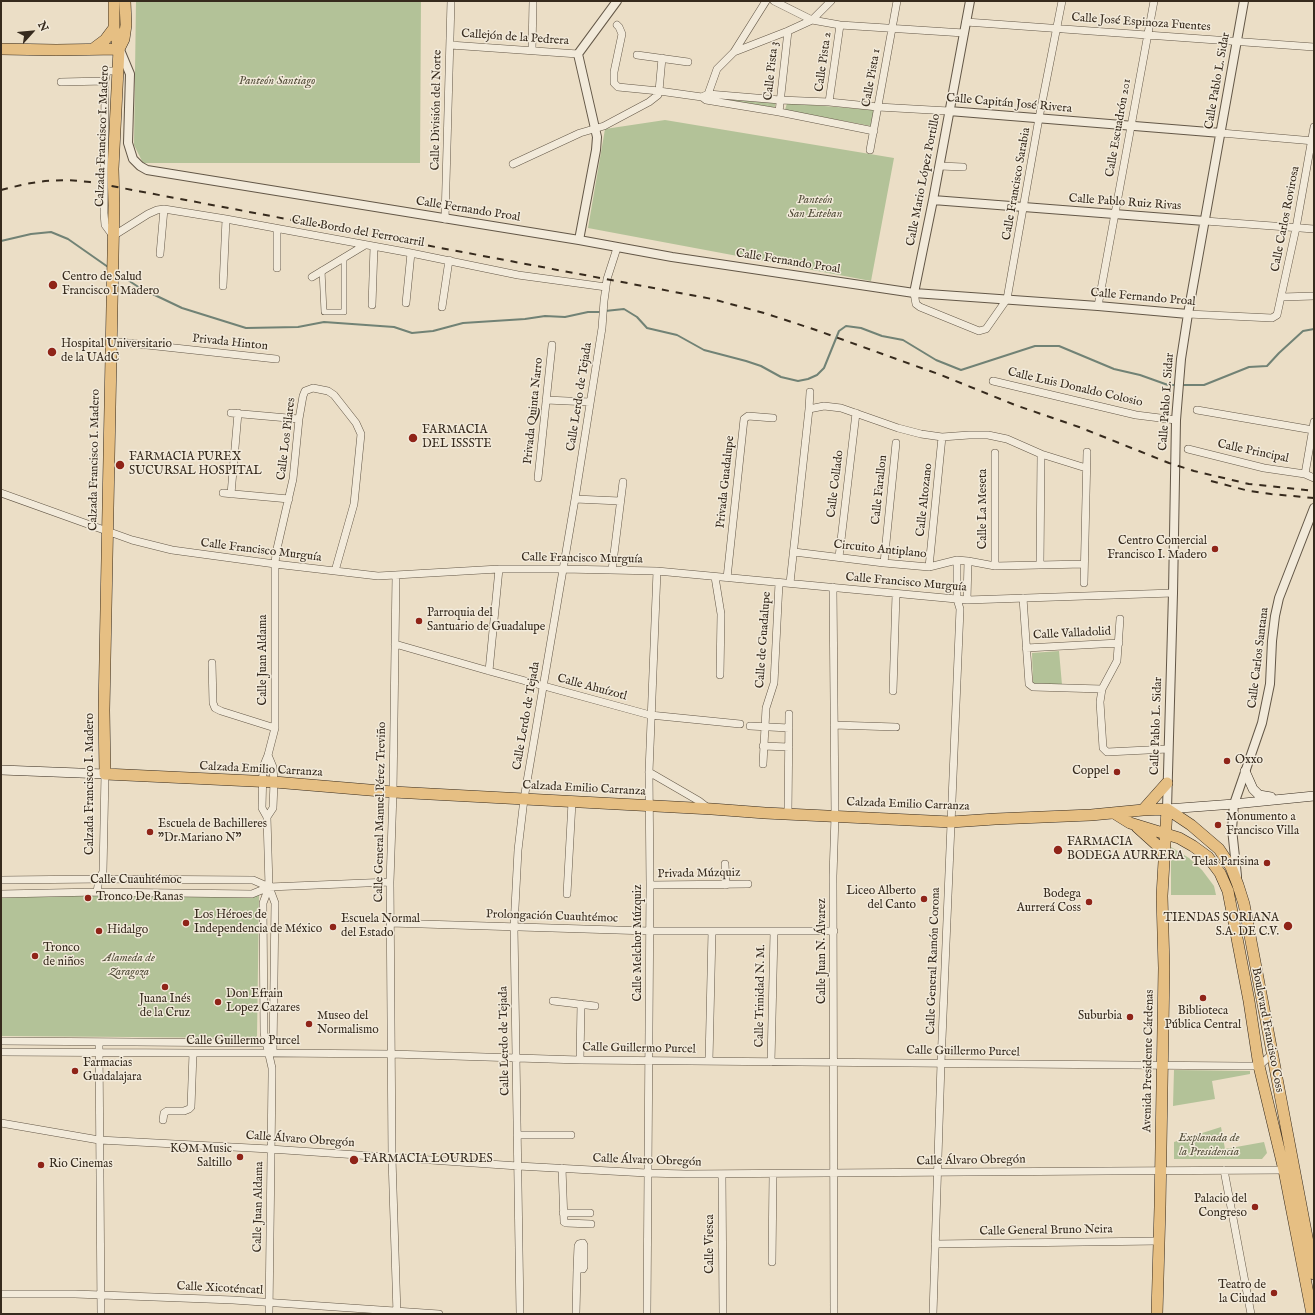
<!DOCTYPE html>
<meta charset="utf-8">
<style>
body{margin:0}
#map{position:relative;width:1315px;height:1315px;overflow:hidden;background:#ebdec6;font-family:"IM FELL English",serif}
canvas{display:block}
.frame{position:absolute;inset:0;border:2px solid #362a1d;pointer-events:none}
.north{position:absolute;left:12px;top:12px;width:40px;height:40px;-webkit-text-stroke:3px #f2eada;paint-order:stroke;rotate:63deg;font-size:11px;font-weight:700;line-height:16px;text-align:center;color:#362a1d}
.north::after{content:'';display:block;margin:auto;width:14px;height:18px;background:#362a1d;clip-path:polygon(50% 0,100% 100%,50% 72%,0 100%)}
</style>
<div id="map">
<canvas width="1315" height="1315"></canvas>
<div class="frame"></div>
<div class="north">N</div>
</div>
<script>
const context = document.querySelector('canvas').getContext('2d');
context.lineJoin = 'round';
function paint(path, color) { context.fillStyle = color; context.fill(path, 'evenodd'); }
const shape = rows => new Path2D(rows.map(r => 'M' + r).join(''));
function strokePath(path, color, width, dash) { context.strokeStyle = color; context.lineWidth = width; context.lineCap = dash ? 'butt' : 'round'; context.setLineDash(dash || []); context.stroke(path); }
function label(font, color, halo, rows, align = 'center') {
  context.font = font + ' "IM FELL English",serif'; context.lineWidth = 3; context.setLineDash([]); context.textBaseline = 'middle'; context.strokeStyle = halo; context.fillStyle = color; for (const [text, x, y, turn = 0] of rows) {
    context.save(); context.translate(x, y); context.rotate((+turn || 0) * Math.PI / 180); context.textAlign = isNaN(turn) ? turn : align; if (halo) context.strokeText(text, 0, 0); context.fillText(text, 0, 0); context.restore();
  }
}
paint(shape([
 [136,1,421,1,420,163,143,163,134,145],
 [712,97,776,102,774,110,711,99],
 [787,103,874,110,871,126,785,110],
 [665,120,894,158,871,281,588,228,605,129],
 [1059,651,1062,685,1033,685,1032,653],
 [1171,847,1189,858,1202,870,1214,886,1216,895,1171,895],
 [1,894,259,895,257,1038,1,1036],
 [1174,1070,1250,1071,1250,1074,1212,1081,1215,1099,1173,1106],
 [1221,1127,1225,1149,1264,1142,1267,1153,1262,1159,1174,1159,1174,1142]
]), '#b3c298');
strokePath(shape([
 [1,241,31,234,51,232,68,239,108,267],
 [117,273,140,288,182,308,246,328,298,327,324,322,394,327,412,333,433,331,463,323,525,319,545,316,565,317,588,312,601,312],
 [605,311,624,309,637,317,647,328,677,335,704,350,746,361,761,366,781,377,798,381,808,379,817,375,824,368,839,331,846,326,861,328,882,336,903,340,936,360,961,370,1035,346,1059,346,1114,369,1140,375,1168,385,1176,385],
 [1181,385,1204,385,1249,367,1267,366,1279,353,1303,331,1314,329]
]), '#718275', 2);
const pedestrian = shape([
 [322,270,324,312,344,312,344,257]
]);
const minor = shape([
 [774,1,812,20,840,25,964,33],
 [966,22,1314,47],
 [617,25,619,27,622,34,614,72,614,83,618,87,659,91,702,97,706,100,779,112,874,131],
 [450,45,578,54],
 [532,50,533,1],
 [734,52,788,31,812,20,831,1],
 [637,55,688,62],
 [118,71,107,71,105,81,104,213,105,225,113,236,148,214,157,210,164,209,226,219,411,253,518,275,606,287],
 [61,82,105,81],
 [702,97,708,94,780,100,829,102,878,107,949,111],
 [707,97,717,69,734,52,766,1],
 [829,102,840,25],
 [779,112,788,31],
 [1221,133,1314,141],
 [870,150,897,1],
 [513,164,580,133,604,126,649,102,658,95,659,91,662,58],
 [940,166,963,167],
 [445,219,451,1],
 [1205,221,1314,229],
 [160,254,164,209],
 [277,268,277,229],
 [312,277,365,245],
 [223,286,226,219],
 [914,293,916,304,920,307,979,331,986,329,1007,299,1039,118,1062,1],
 [1282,297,1314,296],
 [406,303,411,253],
 [372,305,374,247],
 [1098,306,1154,1],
 [442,307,449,260],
 [1188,314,1272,318,1277,315,1296,228,1314,127],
 [110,341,276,359],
 [993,381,1136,415,1176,420],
 [546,400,590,402],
 [809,409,824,406,841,408,898,428,921,434,942,437,969,435,988,435,1007,439,1041,454,1086,468],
 [1197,410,1313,430],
 [231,413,299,419],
 [1188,449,1264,468,1305,474,1314,478],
 [1305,474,1314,422],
 [538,478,552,345],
 [1,493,132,540,172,550,275,564,378,576,499,569,563,569,657,571,967,600,1173,593],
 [223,493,289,499],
 [231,494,238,413],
 [575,499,620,501],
 [794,552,884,563,929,567,957,560,968,561,995,566,1084,564],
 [839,557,856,413],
 [884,563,896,443],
 [1040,565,1041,454],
 [995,566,995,453],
 [929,567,942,437],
 [612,570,623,482],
 [396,575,393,792,390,882,392,1158,397,1314],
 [715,577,721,614,720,675],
 [727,578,744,419,748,416,773,418],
 [790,583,809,409,810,392],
 [1084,583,1087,452],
 [833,587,835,816,833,876,834,1314],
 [1023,598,1029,684,1033,687,1102,689],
 [967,600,968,561],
 [1120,619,1117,661,1102,689,1100,702,1103,748,1107,752,1168,749],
 [395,644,489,671,650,715,740,724],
 [1026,648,1119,643],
 [212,663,213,703,215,708,221,711,275,728],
 [489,671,499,569],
 [893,691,896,594],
 [834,725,896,727],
 [750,726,789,728],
 [763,746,789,747],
 [763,764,766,708,774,683,779,583],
 [649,772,699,801,708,808],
 [788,814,789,714],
 [267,817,273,808,274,782,273,767,268,755],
 [725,864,726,885],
 [1,880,103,879,253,880,269,887],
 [650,885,748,884],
 [97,892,99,879,103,872,105,774],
 [1,894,97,892,252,894,269,887,390,882],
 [567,894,572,802],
 [390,923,649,931,834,931],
 [553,1001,595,1006],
 [1,1041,268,1043],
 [99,1042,101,1314],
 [1,1052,193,1053,273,1053,391,1054,580,1060,1241,1066,1259,1066,1272,1054],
 [273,1053,275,903,269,887,267,817,262,808,263,767,268,755,275,728,275,564,276,553,293,479,299,419,303,396,305,391,313,388,328,391,334,395,356,423,361,434,354,504,335,571],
 [580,1060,581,1004],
 [709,1061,712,931],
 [771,1062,774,932],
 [163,1120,164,1113,167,1111,184,1111,189,1109,191,1107,193,1053],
 [1,1123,99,1140,270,1149,518,1166,647,1173,686,1174,1107,1171,1287,1170],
 [517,1135,571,1135],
 [562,1168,564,1222,566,1223,591,1224],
 [1224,1170,1251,1314],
 [722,1174,723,1314],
 [563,1213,590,1213],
 [935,1244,1158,1241],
 [772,1262,773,1174],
 [1,1294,75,1294,233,1300,439,1314],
 [269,1314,272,1076,272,1068,264,1033,263,903,269,887],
 [520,1314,514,927,518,850,524,799,575,499,602,328,604,301,607,279,617,248],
 [576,1314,577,1269,578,1246,579,1244,583,1243,584,1245,584,1267,583,1269,577,1269],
 [647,1314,650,885,649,772,657,571],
 [933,1314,941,1063,960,609,957,599,957,560]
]);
const tertiary = shape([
 [120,50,130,74,128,143,133,159,140,166,147,170,579,240,672,257,914,293,1098,306,1188,314],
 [949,111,1221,133],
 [933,200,1205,221],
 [579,240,596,150,597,137,578,54,617,1],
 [914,293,933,200,970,1],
 [1167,809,1173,593,1176,420,1181,359,1188,314,1244,1],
 [1237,876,1232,829,1234,804,1262,723,1270,684,1272,641,1275,616,1279,598,1314,508]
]);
const secondary = shape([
 [1,770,105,774],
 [1245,771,1253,789,1259,795,1271,797],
 [1167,809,1234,804,1314,796]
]);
const primary = shape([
 [114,1,114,28,119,49,113,169,114,205,104,710,105,774,274,782,393,792,712,809,765,813,951,822,995,819,1091,815,1143,810,1167,809],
 [1,49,56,50,119,49],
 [93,49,105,40,114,28],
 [119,49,124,39,126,25,125,1],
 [1167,809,1191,825,1219,849,1231,867,1238,885,1244,904,1314,1274],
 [1143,810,1167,783],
 [1114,813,1130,823,1179,838,1193,846,1208,857,1220,873,1228,891,1249,1001,1259,1066,1284,1170,1312,1314],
 [1137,827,1158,846,1164,854],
 [1157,1314,1160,1207,1164,968,1162,896,1167,809]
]);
strokePath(pedestrian, '#635747', 6);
strokePath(minor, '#635747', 8);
strokePath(tertiary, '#635747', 10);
strokePath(secondary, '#362a1d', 10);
strokePath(primary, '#362a1d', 12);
strokePath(pedestrian, '#f2eada', 5);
strokePath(minor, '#f2eada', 7);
strokePath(tertiary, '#f2eada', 8);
strokePath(secondary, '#f2eada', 9);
strokePath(primary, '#e6bf83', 11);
strokePath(shape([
 [1,190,25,184,45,181,67,180,90,182,712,299,764,313,813,329,941,375,1015,405,1079,427,1169,463,1194,471,1249,484,1314,491],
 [1211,481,1249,491,1271,494,1314,498]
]), '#362a1d', 2, [7, 7]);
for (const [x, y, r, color] of [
 [53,285,5,"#8f2418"],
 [52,352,5,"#8f2418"],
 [413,438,5,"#8f2418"],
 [120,465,5,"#8f2418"],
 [1215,549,4,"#8f2418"],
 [419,621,4,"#8f2418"],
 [1227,761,4,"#8f2418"],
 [1117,772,4,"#8f2418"],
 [1218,825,4,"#8f2418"],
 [150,832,4,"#8f2418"],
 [1058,850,5,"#8f2418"],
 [1267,863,4,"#8f2418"],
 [88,898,4,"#8f2418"],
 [924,899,4,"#8f2418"],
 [1089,902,4,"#8f2418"],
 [186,923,4,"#8f2418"],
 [1288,926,5,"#8f2418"],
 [333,927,4,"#8f2418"],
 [99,931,4,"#8f2418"],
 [35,956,4,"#8f2418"],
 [165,987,4,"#8f2418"],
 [1203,998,4,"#8f2418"],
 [218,1002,4,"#8f2418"],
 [1130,1017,4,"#8f2418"],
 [309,1024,4,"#8f2418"],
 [75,1071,4,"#8f2418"],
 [240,1157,4,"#8f2418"],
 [354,1160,5,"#8f2418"],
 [41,1165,4,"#8f2418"],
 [1255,1207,4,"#8f2418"],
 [1274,1293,4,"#8f2418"]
]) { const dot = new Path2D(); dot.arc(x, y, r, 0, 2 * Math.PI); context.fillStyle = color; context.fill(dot); strokePath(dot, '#f2eada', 1.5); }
label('12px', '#362a1d', '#f2eada', [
 ["Calle José Espinoza Fuentes",1141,23,4],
 ["Callejón de la Pedrera",515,38,4],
 ["Calle Pista 2",824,62,-82],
 ["Calle Pista 3",772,71,-84],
 ["Calle Pista 1",872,78,-80],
 ["Calle Pablo L. Sidar",1218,81,-80],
 ["Calle Capitán José Rivera",1009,104,5],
 ["Calle División del Norte",437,110,-89],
 ["Calle Escuadrón 201",1119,128,-80],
 ["Calzada Francisco I. Madero",103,136,-88],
 ["Calle Mario López Portillo",924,180,-79],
 ["Calle Francisco Sarabia",1017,184,-80],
 ["Calle Pablo Ruiz Rivas",1125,203,4],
 ["Calle Fernando Proal",468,210,9],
 ["Calle Carlos Rovirosa",1286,219,-79],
 ["Calle Bordo del Ferrocarril",358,232,10],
 ["Calle Fernando Proal",788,262,9],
 ["Calle Fernando Proal",1143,298,5],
 ["Privada Hinton",230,343,6],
 ["Calle Luis Donaldo Colosio",1075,388,13],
 ["Calle Lerdo de Tejada",580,397,-81],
 ["Calle Pablo L. Sidar",1167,402,-86],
 ["Privada Quinta Narro",534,411,-84],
 ["Calle Los Pilares",287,439,-83],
 ["Calle Principal",1253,452,12],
 ["Calzada Francisco I. Madero",95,460,-89],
 ["Privada Guadalupe",726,482,-84],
 ["Calle Collado",836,484,-83],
 ["Calle Farallon",880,490,-84],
 ["Calle Altozano",925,500,-84],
 ["Calle La Meseta",984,509,-90],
 ["Circuito Antiplano",880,550,6],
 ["Calle Francisco Murguía",261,551,7],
 ["Calle Francisco Murguía",582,559,1],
 ["Calle Francisco Murguía",906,583,5],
 ["Calle Valladolid",1072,634,-3],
 ["Calle de Guadalupe",764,640,-86],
 ["Calle Carlos Santana",1259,658,-83],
 ["Calle Juan Aldama",264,660,-90],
 ["Calle Ahuízotl",592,688,15],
 ["Calle Lerdo de Tejada",527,716,-80],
 ["Calle Pablo L. Sidar",1157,726,-88],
 ["Calzada Emilio Carranza",261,770,3],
 ["Calzada Francisco I. Madero",91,784,-90],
 ["Calzada Emilio Carranza",584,789,3],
 ["Calzada Emilio Carranza",908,805,2],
 ["Calle General Manuel Pérez Treviño",381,812,-89],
 ["Privada Múzquiz",699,874,-1],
 ["Calle Cuauhtémoc",136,881],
 ["Prolongación Cuauhtémoc",552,917,2],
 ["Calle Melchor Múzquiz",639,943,-90],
 ["Calle Juan N. Álvarez",823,951,-90],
 ["Calle General Ramón Corona",934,961,-88],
 ["Calle Trinidad N. M.",761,996,-89],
 ["Boulevard Francisco Coss",1267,1030,79],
 ["Calle Lerdo de Tejada",505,1041,-91],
 ["Calle Guillermo Purcel",243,1042],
 ["Calle Guillermo Purcel",639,1049,1],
 ["Calle Guillermo Purcel",963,1052,1],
 ["Avenida Presidente Cárdenas",1149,1061,-89],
 ["Calle Álvaro Obregón",300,1140,4],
 ["Calle Álvaro Obregón",647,1161,2],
 ["Calle Álvaro Obregón",971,1161,-1],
 ["Calle Juan Aldama",259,1207,-89],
 ["Calle General Bruno Neira",1046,1231,-1],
 ["Calle Viesca",711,1244,-90],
 ["Calle Xicoténcatl",220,1289,3]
]);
label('italic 12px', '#55503c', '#f2eada', [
 ["Panteón Santiago",277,82],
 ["Panteón",815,201],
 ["San Esteban",815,215],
 ["Alameda de",129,959],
 ["Zaragoza",129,973],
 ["Explanada de",1209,1139],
 ["la Presidencia",1209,1153]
]);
label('12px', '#362a1d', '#f2eada', [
 ["Centro de Salud",62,278],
 ["Francisco I Madero",62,292],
 ["Hospital Universitario",61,345],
 ["de la UAdC",61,359],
 ["FARMACIA",422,431],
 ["DEL ISSSTE",422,445],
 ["FARMACIA PUREX",129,458],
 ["SUCURSAL HOSPITAL",129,472],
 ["Centro Comercial",1207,542,"right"],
 ["Francisco I. Madero",1207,556,"right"],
 ["Parroquia del",427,614],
 ["Santuario de Guadalupe",427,628],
 ["Oxxo",1235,761],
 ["Coppel",1109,772,"right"],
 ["Monumento a",1226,818],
 ["Francisco Villa",1226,832],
 ["Escuela de Bachilleres",158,825],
 ["\"Dr.Mariano N\"",158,839],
 ["FARMACIA",1067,843],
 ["BODEGA AURRERA",1067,857],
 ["Telas Parisina",1259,863,"right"],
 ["Liceo Alberto",916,892,"right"],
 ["del Canto",916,906,"right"],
 ["Bodega",1081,895,"right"],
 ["Aurrerá Coss",1081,909,"right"],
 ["Tronco De Ranas",96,898],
 ["Los Héroes de",194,916],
 ["Independencia de México",194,930],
 ["TIENDAS SORIANA",1279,919,"right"],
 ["S.A. DE C.V.",1279,933,"right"],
 ["Escuela Normal",341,920],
 ["del Estado",341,934],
 ["Hidalgo",107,931],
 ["Tronco",43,949],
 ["de niños",43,963],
 ["Don Efrain",226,995],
 ["Lopez Cazares",226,1009],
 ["Juana Inés",165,1000,"center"],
 ["de la Cruz",165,1014,"center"],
 ["Biblioteca",1203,1012,"center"],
 ["Pública Central",1203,1026,"center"],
 ["Museo del",317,1017],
 ["Normalismo",317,1031],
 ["Suburbia",1122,1017,"right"],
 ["Farmacias",83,1064],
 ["Guadalajara",83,1078],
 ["KOM Music",232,1150,"right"],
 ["Saltillo",232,1164,"right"],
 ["FARMACIA LOURDES",363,1160],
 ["Rio Cinemas",49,1165],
 ["Palacio del",1247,1200,"right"],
 ["Congreso",1247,1214,"right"],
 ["Teatro de",1266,1286,"right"],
 ["la Ciudad",1266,1300,"right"]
], 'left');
</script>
